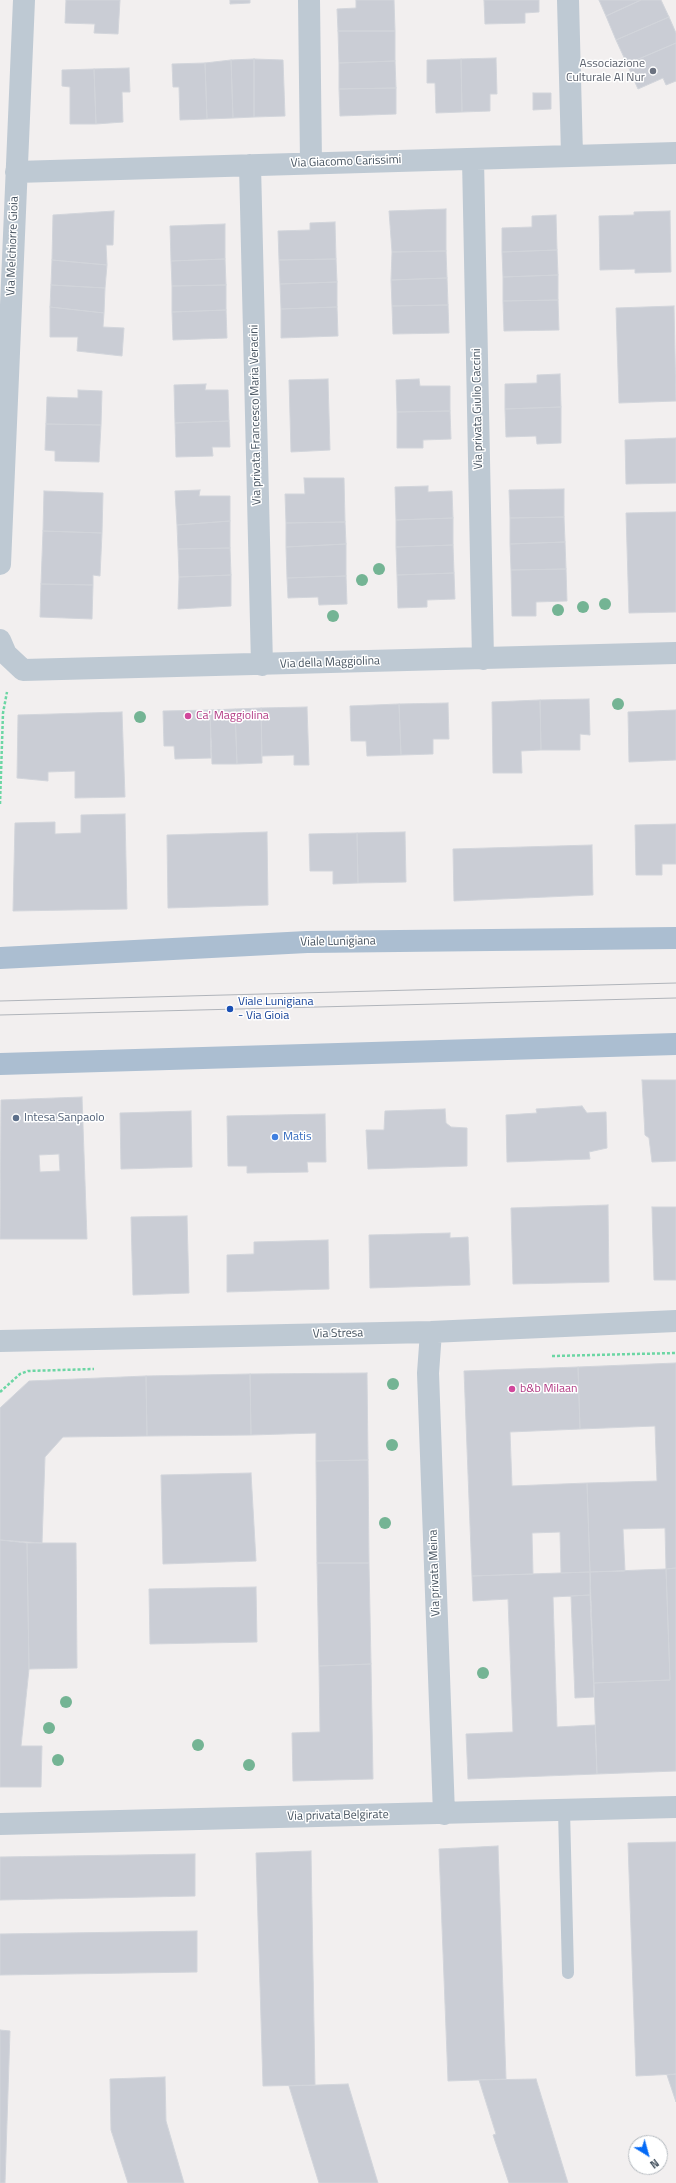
<!DOCTYPE html>
<style>
body{margin:0}
#map{position:relative;width:676px;height:2183px;overflow:hidden;background:#f2efef;font-family:"Titillium Web",sans-serif}
canvas{display:block}
.north{position:absolute;left:628px;top:2135px;width:40px;height:40px;box-sizing:border-box;background:#fff;border:1px solid #b5babf;border-radius:50%;rotate:143deg;font-size:11px;font-weight:700;line-height:16px;text-align:center;color:#45525f}
.north::after{content:'';display:block;margin:auto;width:14px;height:18px;background:#046af6;clip-path:polygon(50% 0,100% 100%,50% 72%,0 100%)}
</style>
<div id="map">
<canvas width="676" height="2183"></canvas>
<div class="north">N</div>
</div>
<script>
const context = document.querySelector('canvas').getContext('2d');
context.lineJoin = 'round';
function paint(path, color) { context.fillStyle = color; context.fill(path, 'evenodd'); }
const shape = rows => new Path2D(rows.map(r => 'M' + r).join(''));
function strokePath(path, color, width, dash) { context.strokeStyle = color; context.lineWidth = width; context.lineCap = dash ? 'butt' : 'round'; context.setLineDash(dash || []); context.stroke(path); }
function label(font, color, halo, rows, align = 'center') {
  context.font = font + ' "Titillium Web",sans-serif'; context.lineWidth = 3; context.setLineDash([]); context.textBaseline = 'middle'; context.strokeStyle = halo; context.fillStyle = color; for (const [text, x, y, turn = 0] of rows) {
    context.save(); context.translate(x, y); context.rotate((+turn || 0) * Math.PI / 180); context.textAlign = isNaN(turn) ? turn : align; if (halo) context.strokeText(text, 0, 0); context.fillText(text, 0, 0); context.restore();
  }
}
const building = shape([
 [66,0,120,0,118,34,94,33,95,24,65,23,66,0],
 [230,0,250,0,250,3,230,4,230,0],
 [356,0,394,0,395,31,338,31,337,9,356,8,356,0],
 [484,0,539,0,539,12,525,13,525,23,485,24,484,0],
 [599,0,641,0,606,16,599,0],
 [641,0,661,0,669,17,616,40,606,16,641,0],
 [669,17,676,33,676,43,627,64,616,40,669,17],
 [338,31,395,31,395,61,339,63,338,31],
 [676,43,676,81,666,85,663,78,638,89,627,64,676,43],
 [496,58,497,94,490,94,490,111,462,112,461,59,496,58],
 [254,59,254,117,233,118,231,60,254,59],
 [254,59,283,60,285,116,254,117,254,59],
 [461,59,462,112,436,113,435,83,427,83,427,60,461,59],
 [231,60,233,118,207,119,205,63,231,60],
 [395,61,396,88,339,89,339,63,395,61],
 [205,63,207,119,180,120,179,87,173,87,172,64,205,63],
 [129,68,130,92,122,92,123,122,96,124,94,69,129,68],
 [94,69,96,124,70,124,70,87,62,86,62,70,94,69],
 [396,88,396,114,340,116,339,89,396,88],
 [533,93,551,93,551,109,533,110,533,93],
 [446,209,446,251,392,252,389,211,446,209],
 [114,211,113,245,106,245,107,265,52,260,53,215,114,211],
 [670,211,671,272,635,273,635,269,600,270,599,216,634,215,634,212,670,211],
 [556,215,557,250,502,252,502,228,532,227,532,216,556,215],
 [335,222,336,259,279,260,278,231,310,230,310,223,335,222],
 [225,224,225,259,171,261,170,226,225,224],
 [557,250,558,275,503,277,502,252,557,250],
 [446,251,447,278,391,280,392,252,446,251],
 [225,259,226,285,172,286,171,261,225,259],
 [336,259,337,282,280,284,279,260,336,259],
 [52,260,107,265,105,288,51,285,52,260],
 [558,275,558,300,503,301,503,277,558,275],
 [447,278,448,305,392,306,391,280,447,278],
 [337,282,337,307,281,309,280,284,337,282],
 [51,285,105,288,104,313,50,307,51,285],
 [226,285,226,310,172,312,172,286,226,285],
 [558,300,559,330,504,331,503,301,558,300],
 [448,305,449,333,393,334,392,306,448,305],
 [674,306,676,401,619,403,616,308,674,306],
 [50,307,104,313,103,327,124,328,122,356,77,351,78,337,50,337,50,307],
 [337,307,338,336,281,338,281,309,337,307],
 [226,310,227,338,173,340,172,312,226,310],
 [560,374,561,407,505,409,505,384,537,383,537,375,560,374],
 [328,379,330,450,291,452,289,380,328,379],
 [419,379,420,386,450,386,450,411,397,412,396,380,419,379],
 [206,384,205,390,228,390,229,421,175,423,174,385,206,384],
 [78,390,102,391,101,425,46,424,47,397,78,398,78,390],
 [561,407,561,443,537,444,536,436,506,437,505,409,561,407],
 [450,411,451,439,423,440,423,448,397,448,397,412,450,411],
 [229,421,230,447,212,447,213,456,176,457,175,423,229,421],
 [46,424,101,425,99,462,55,461,55,451,45,450,46,424],
 [676,438,676,483,626,484,625,440,676,438],
 [304,478,344,478,345,522,286,523,285,494,305,494,304,478],
 [428,486,428,492,452,491,453,518,396,520,395,487,428,486],
 [564,489,564,517,510,518,509,490,564,489],
 [200,490,199,496,230,496,230,521,177,525,175,491,200,490],
 [44,491,103,493,102,533,43,531,44,491],
 [676,512,676,612,629,613,626,513,676,512],
 [564,517,565,542,510,544,510,518,564,517],
 [453,518,453,545,396,547,396,520,453,518],
 [230,521,230,548,178,549,177,525,230,521],
 [345,522,346,544,286,547,286,523,345,522],
 [43,531,102,533,100,576,93,575,93,585,41,584,43,531],
 [565,542,566,569,511,570,510,544,565,542],
 [346,544,346,576,287,578,286,547,346,544],
 [453,545,454,573,397,575,396,547,453,545],
 [230,548,231,575,179,577,178,549,230,548],
 [566,569,567,601,536,602,536,616,512,616,511,570,566,569],
 [454,573,455,599,427,600,427,607,398,608,397,575,454,573],
 [231,575,231,606,178,609,179,577,231,575],
 [346,576,347,604,319,605,318,597,288,598,287,578,346,576],
 [41,584,93,585,92,619,40,617,41,584],
 [589,699,590,735,580,734,580,750,541,750,540,700,589,699],
 [540,700,541,750,521,751,522,773,493,773,492,702,540,700],
 [448,703,449,739,433,739,433,754,401,755,399,704,448,703],
 [399,704,401,755,367,756,366,741,351,741,350,706,399,704],
 [307,707,309,765,294,765,294,755,262,756,261,708,307,707],
 [261,708,262,763,237,764,235,709,261,708],
 [235,709,237,764,212,764,210,710,235,709],
 [210,710,211,758,175,759,174,746,164,746,163,711,210,710],
 [676,710,676,760,629,762,628,712,676,710],
 [122,712,125,797,75,798,75,771,48,772,48,781,17,778,18,715,122,712],
 [125,814,127,909,13,911,15,823,55,822,55,834,81,833,81,815,125,814],
 [676,824,676,864,662,864,662,875,636,875,635,825,676,824],
 [267,832,268,905,168,908,167,835,267,832],
 [405,832,406,882,358,883,357,833,405,832],
 [357,833,358,883,333,884,333,871,310,871,309,834,357,833],
 [592,845,593,895,454,901,453,849,592,845],
 [642,1080,676,1080,676,1161,652,1162,649,1138,645,1135,642,1080],
 [82,1097,87,1239,0,1239,1,1100,82,1097],
 [59,1154,60,1171,40,1172,39,1155,59,1154],
 [582,1106,587,1113,606,1112,607,1148,589,1152,590,1159,507,1162,506,1115,537,1113,536,1109,582,1106],
 [445,1109,446,1123,451,1127,467,1128,467,1166,368,1169,366,1130,384,1130,385,1111,445,1109],
 [191,1111,192,1167,121,1169,120,1113,191,1111],
 [325,1114,326,1162,307,1162,308,1172,247,1173,247,1166,228,1166,227,1116,325,1114],
 [608,1205,609,1282,513,1284,511,1208,608,1205],
 [652,1207,676,1207,676,1280,654,1280,652,1207],
 [187,1216,189,1293,133,1295,131,1217,187,1216],
 [450,1233,450,1238,468,1237,470,1285,370,1288,369,1235,450,1233],
 [328,1240,329,1289,227,1292,227,1255,254,1254,254,1242,328,1240],
 [676,1363,676,1568,666,1569,665,1528,623,1529,625,1571,590,1572,587,1483,657,1481,655,1426,580,1429,578,1367,676,1363],
 [578,1367,580,1429,510,1432,512,1486,587,1483,590,1572,561,1573,560,1532,532,1533,533,1574,472,1576,464,1371,578,1367],
 [367,1373,368,1460,316,1461,316,1433,251,1435,250,1374,367,1373],
 [250,1374,251,1435,147,1436,146,1376,250,1374],
 [146,1376,147,1436,63,1437,45,1457,42,1543,0,1540,0,1408,29,1381,146,1376],
 [368,1460,369,1563,317,1563,316,1461,368,1460],
 [251,1473,256,1561,163,1564,161,1475,251,1473],
 [0,1540,27,1543,29,1669,21,1746,42,1746,41,1787,0,1787,0,1540],
 [27,1543,76,1543,77,1668,29,1669,27,1543],
 [317,1563,369,1563,371,1664,319,1666,317,1563],
 [676,1568,676,1771,597,1774,594,1683,670,1680,666,1569,676,1568],
 [666,1569,670,1680,594,1683,590,1572,666,1569],
 [590,1572,590,1595,553,1597,557,1727,595,1725,597,1774,468,1779,466,1734,513,1732,508,1599,473,1601,472,1576,590,1572],
 [256,1587,257,1642,150,1644,149,1589,256,1587],
 [590,1595,594,1697,575,1698,571,1596,590,1595],
 [371,1664,373,1779,293,1781,292,1733,320,1732,319,1666,371,1664],
 [676,1842,676,2074,636,2076,628,1843,676,1842],
 [498,1846,506,2079,448,2081,439,1849,498,1846],
 [311,1851,315,2085,263,2086,256,1853,311,1851],
 [195,1854,195,1896,0,1900,0,1857,195,1854],
 [197,1931,197,1972,0,1975,0,1934,197,1931],
 [0,2030,10,2031,5,2183,0,2183,0,2030],
 [676,2074,676,2102,667,2075,676,2074],
 [165,2077,166,2121,184,2183,128,2183,111,2130,110,2079,165,2077],
 [536,2079,568,2183,509,2183,493,2135,496,2134,479,2080,536,2079],
 [348,2084,378,2183,319,2183,289,2086,348,2084]
]);
paint(building, '#cacdd5');
strokePath(building, '#d2d5db', 1);
strokePath(shape([
 [0,804,3,713,7,692],
 [552,1356,676,1353],
 [0,1392,20,1374,28,1371,94,1369]
]), '#6cd6a4', 2.5, [3, 2]);
strokePath(shape([
 [564,1810,568,1973]
]), '#bec9d3', 12);
strokePath(shape([
 [309,0,311,163],
 [568,0,572,155],
 [473,159,483,659],
 [250,165,262,665],
 [16,172,676,153],
 [0,564,24,0],
 [0,640,6,654,23,670,676,653],
 [431,1332,428,1373,444,1814],
 [0,1341,431,1332,676,1321],
 [0,1824,676,1807]
]), '#bec9d3', 22);
strokePath(shape([
 [0,958,307,942,676,938],
 [0,1064,676,1044]
]), '#abbed1', 22);
strokePath(shape([
 [0,1001,676,983],
 [0,1015,676,998]
]), '#b0b4ba', 1);
context.fillStyle = '#74b494';
for (const [x, y] of [
 [379,569],
 [362,580],
 [605,604],
 [583,607],
 [558,610],
 [333,616],
 [618,704],
 [140,717],
 [393,1384],
 [392,1445],
 [385,1523],
 [483,1673],
 [66,1702],
 [49,1728],
 [198,1745],
 [58,1760],
 [249,1765]
]) { context.beginPath(); context.arc(x, y, 6, 0, 2 * Math.PI); context.fill(); }
for (const [x, y, r, color] of [
 [653,71,4,"#6b7280"],
 [188,716,4,"#d1479c"],
 [230,1009,4,"#1a4fb4"],
 [16,1118,4,"#5c6f8a"],
 [275,1137,4,"#3f7fe0"],
 [512,1389,4,"#d1479c"]
]) { const dot = new Path2D(); dot.arc(x, y, r, 0, 2 * Math.PI); context.fillStyle = color; context.fill(dot); strokePath(dot, '#fff', 1.5); }
label('12px', '#5b616d', '#fff', [
 ["Associazione",645,64],
 ["Culturale Al Nur",645,78]
], 'right');
label('12px', '#45525f', '#fff', [
 ["Via Giacomo Carissimi",346,162,-2],
 ["Via Melchiorre Gioia",13,246,-88],
 ["Via privata Giulio Caccini",478,409,-91],
 ["Via privata Francesco Maria Veracini",256,415,-91],
 ["Via della Maggiolina",330,663,-2],
 ["Viale Lunigiana",338,942,-1],
 ["Via Stresa",338,1334,-1],
 ["Via privata Meina",435,1573,-92],
 ["Via privata Belgirate",338,1816,-1]
]);
label('12px', '#b23c85', '#fff', [
 ["Ca' Maggiolina",196,716],
 ["b&b Milaan",520,1389]
], 'left');
label('12px', '#164399', '#fff', [
 ["Viale Lunigiana",238,1002],
 ["- Via Gioia",238,1016]
], 'left');
label('12px', '#4e5e75', '#fff', [
 ["Intesa Sanpaolo",24,1118]
], 'left');
label('12px', '#366cbe', '#fff', [
 ["Matis",283,1137]
], 'left');
</script>
